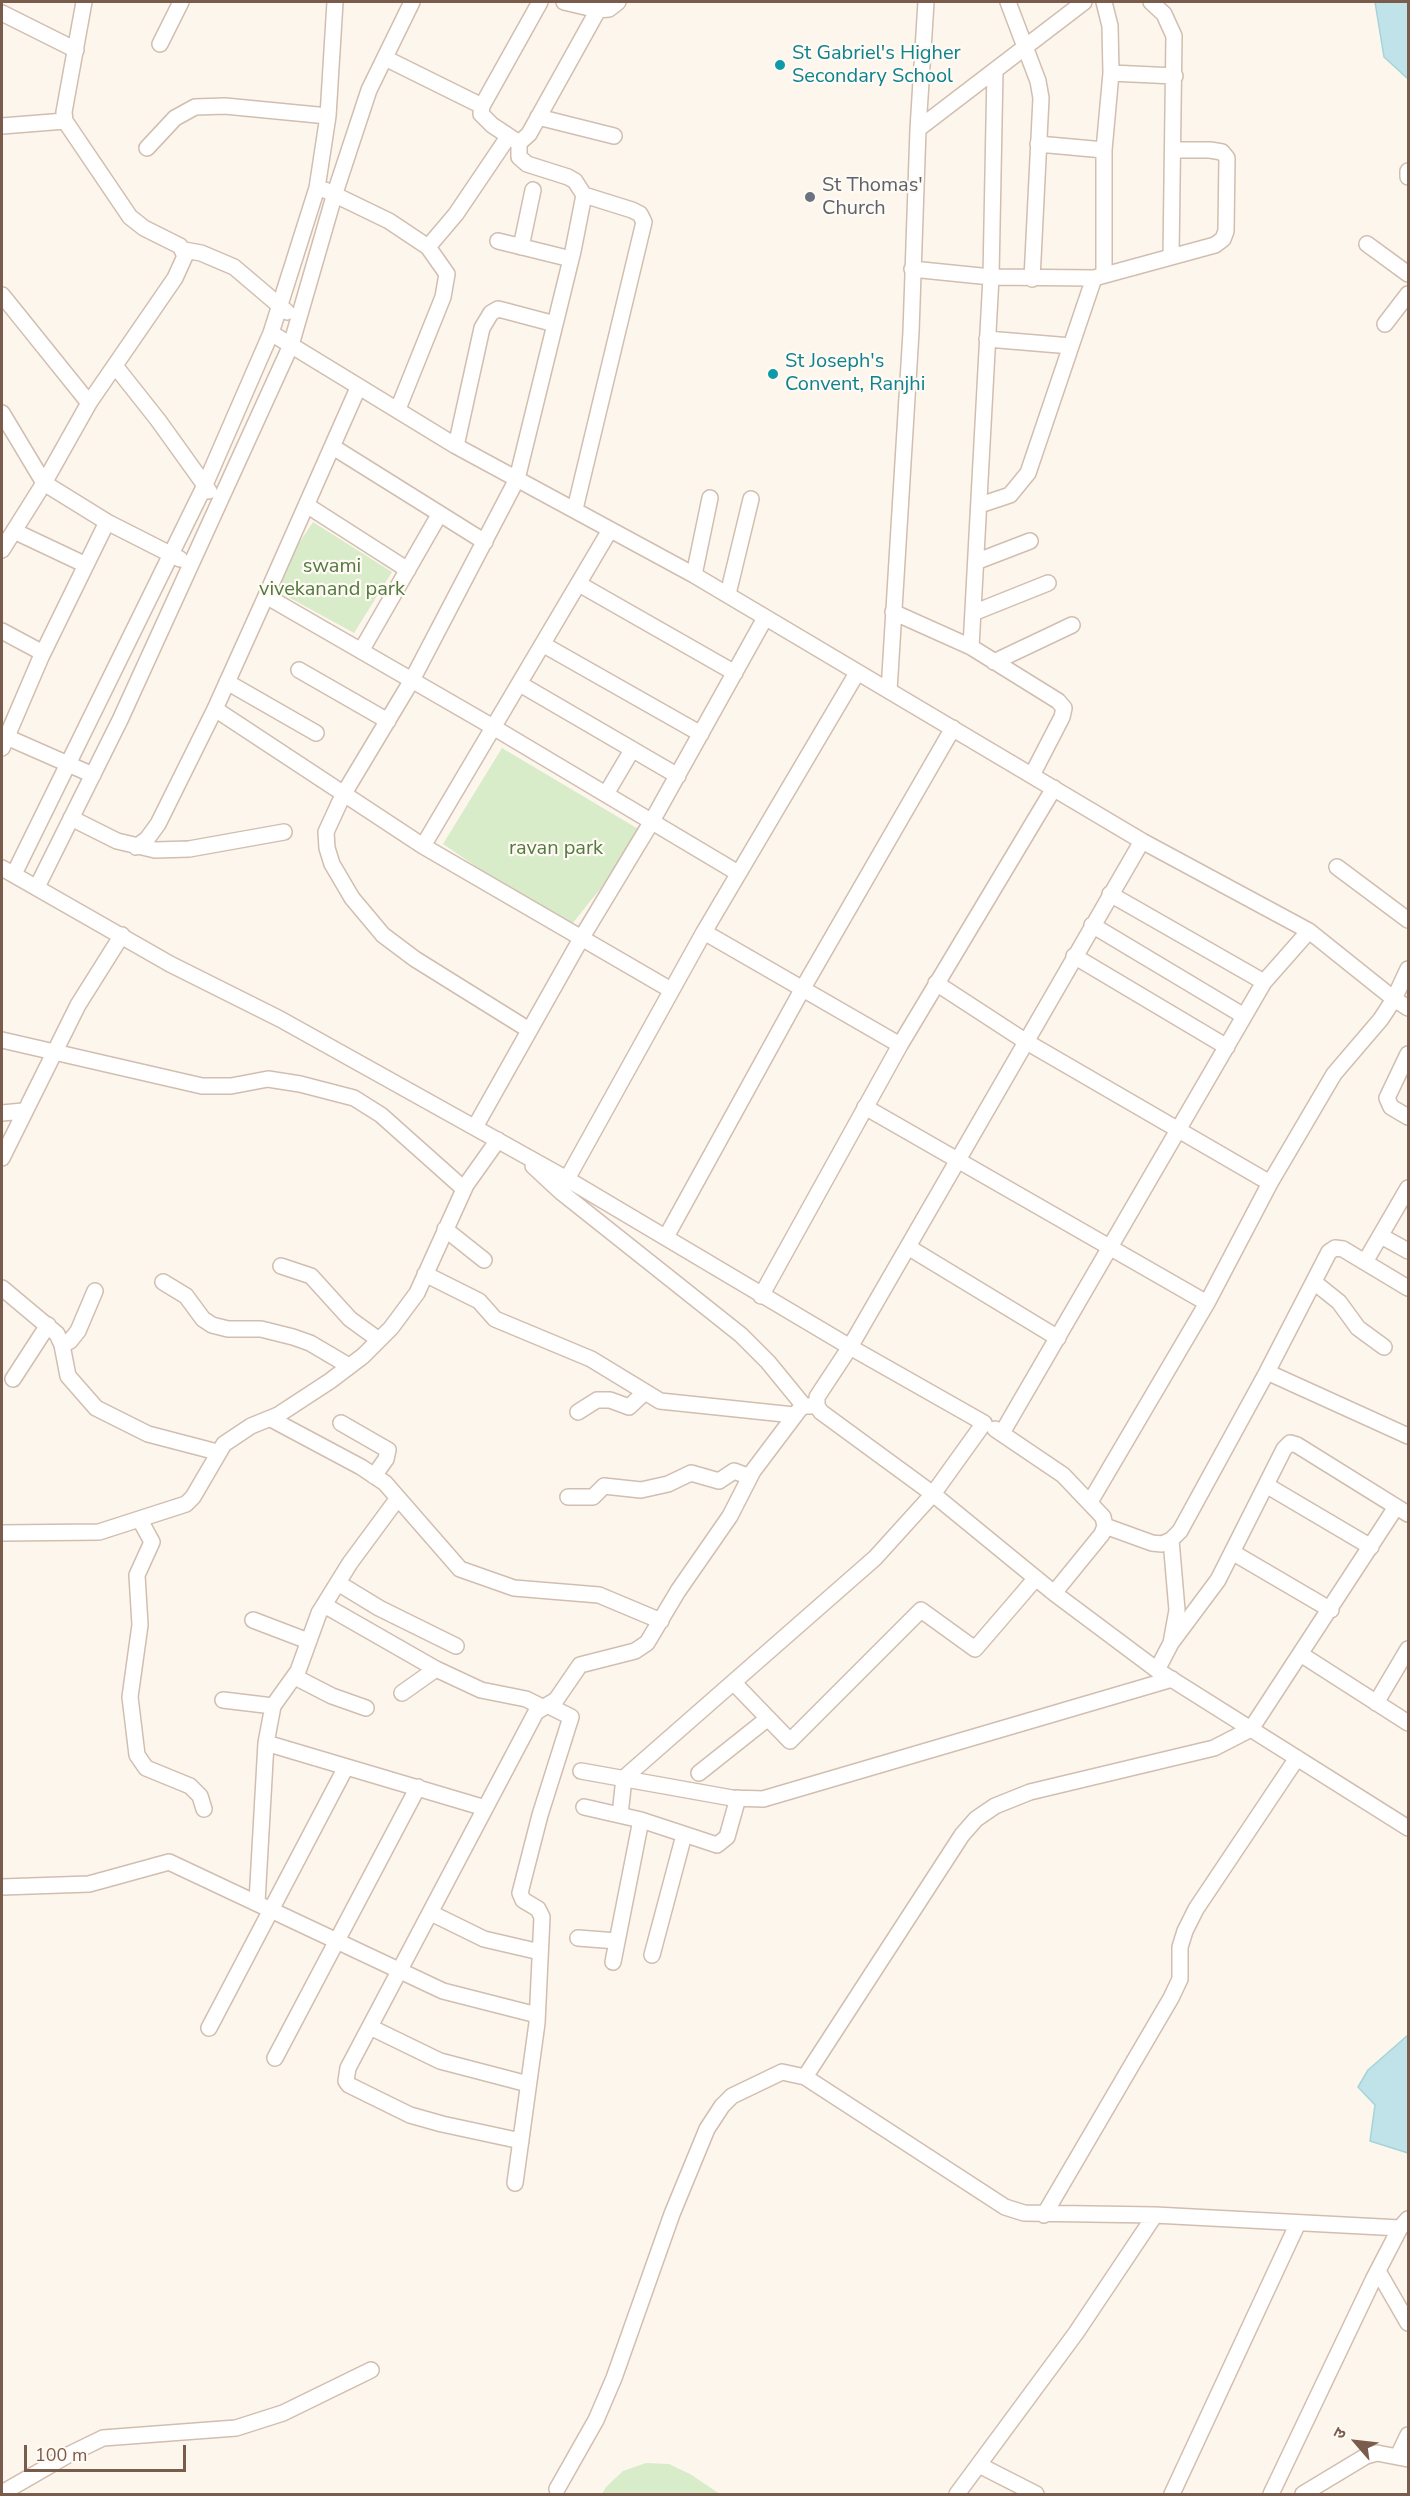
<!DOCTYPE html>
<meta charset="utf-8">
<style>
body{margin:0}
#map{position:relative;width:1410px;height:2496px;overflow:hidden;background:#fdf6ec;font-family:"Nunito Sans","Noto Sans Devanagari",sans-serif}
canvas{display:block}
.frame{position:absolute;inset:0;border:3px solid #7a5c4d;pointer-events:none}
.north{position:absolute;left:1326px;top:2412px;width:60px;height:60px;-webkit-text-stroke:4px #fffaf3;paint-order:stroke;rotate:298deg;font-size:16px;font-weight:700;line-height:24px;text-align:center;color:#7a5c4d}
.north::after{content:'';display:block;margin:auto;width:21px;height:27px;background:#7a5c4d;clip-path:polygon(50% 0,100% 100%,50% 72%,0 100%)}
.scale{position:absolute;left:24px;top:2445px;width:162px;height:27px;box-sizing:border-box;border:3px solid #7a5c4d;border-top:0;padding-left:8px;font-size:18px;line-height:21px;white-space:nowrap;color:#7a5c4d;-webkit-text-stroke:4px #fffaf3;paint-order:stroke}
</style>
<div id="map">
<canvas width="1410" height="2496"></canvas>
<div class="frame"></div>
<div class="north">उ</div>
<div class="scale">100 m</div>
</div>
<script>
const context = document.querySelector('canvas').getContext('2d');
context.lineJoin = 'round';
function paint(path, color) { context.fillStyle = color; context.fill(path, 'evenodd'); }
const shape = rows => new Path2D(rows.map(r => 'M' + r).join(''));
function strokePath(path, color, width, dash) { context.strokeStyle = color; context.lineWidth = width; context.lineCap = dash ? 'butt' : 'round'; context.setLineDash(dash || []); context.stroke(path); }
function label(font, color, halo, rows, align = 'center') {
  context.font = font + ' "Nunito Sans",sans-serif'; context.lineWidth = 4.5; context.setLineDash([]); context.textBaseline = 'middle'; context.strokeStyle = halo; context.fillStyle = color; for (const [text, x, y, turn = 0] of rows) {
    context.save(); context.translate(x, y); context.rotate((+turn || 0) * Math.PI / 180); context.textAlign = isNaN(turn) ? turn : align; if (halo) context.strokeText(text, 0, 0); context.fillText(text, 0, 0); context.restore();
  }
}
paint(shape([
 [313,522,392,572,354,633,270,587],
 [502,748,645,833,568,929,443,844],
 [646,2463,669,2464,690,2474,720,2494,602,2494,606,2487,623,2471]
]), '#d8ecc9');
const water = shape([
 [1375,2,1408,2,1408,79,1384,57,1375,2],
 [1408,2035,1408,2153,1370,2141,1375,2105,1358,2087,1368,2070,1408,2035]
]);
paint(water, '#bfe3e8');
strokePath(water, '#a5d3da', 1.5);
const minor = shape([
 [564,2,598,10,609,9,618,2],
 [1008,2,1038,81,1041,98,1032,279],
 [1104,2,1110,26,1111,73,1104,150,1104,275],
 [1151,2,1164,14,1174,36,1171,257],
 [2,13,76,50],
 [160,44,181,2],
 [385,58,482,106],
 [1111,73,1175,76],
 [538,117,614,136],
 [2,126,65,121],
 [918,129,1084,2],
 [519,143,492,125,481,114,482,106,540,2],
 [1038,144,1104,150],
 [147,148,175,118,195,107,225,106,328,116],
 [1408,171,1408,177],
 [325,190,389,221,428,247,447,274,443,297,398,409],
 [498,241,571,259],
 [1367,244,1408,274],
 [428,247,456,214,508,137],
 [521,247,533,190],
 [184,250,201,253,234,267,287,312],
 [912,269,991,277,1094,278,1215,245,1223,239,1226,231,1227,158,1222,152,1210,150,1174,150],
 [2,295,89,403],
 [1385,324,1408,294],
 [271,333,456,446,694,575,1142,841,850,1347,984,1423,933,1494,875,1558,624,1778,620,1815],
 [987,339,1071,346],
 [116,367,158,420,209,491],
 [358,388,266,596,493,727,738,873],
 [2,413,44,483,107,522,180,559],
 [456,446,482,328,491,313,498,309,506,311,555,324],
 [333,447,485,542],
 [980,505,1010,495,1028,473,1094,278],
 [308,506,408,570],
 [575,509,644,222,640,214,632,210,584,195],
 [14,531,86,565],
 [2,550,44,483,89,403,175,278,185,256,180,246,144,228,130,217,65,121,64,112,84,2],
 [978,561,1030,541],
 [694,575,710,498],
 [579,584,735,673],
 [728,594,751,499],
 [893,612,971,647,1058,701,1064,708,1062,717,1032,775],
 [973,613,1048,583],
 [2,631,43,653],
 [544,645,701,734],
 [971,647,991,277,995,70],
 [361,651,439,515],
 [994,662,1072,625],
 [299,670,388,721],
 [227,682,316,733],
 [520,684,678,776],
 [889,691,911,332,918,129,926,2],
 [215,709,423,846,671,990],
 [2,735,93,775],
 [2,748,41,657,107,522],
 [606,794,632,750],
 [71,818,117,841,155,850,189,849,284,832],
 [423,846,610,530],
 [136,847,147,839,158,824,215,709,266,596],
 [1337,867,1408,920],
 [2,868,170,964,280,1019,567,1179,850,1347,817,1397,817,1406,821,1412,933,1494,1054,1593,1157,1670,1408,1828],
 [14,874,204,487,271,333,317,188,328,116,335,2],
 [37,887,120,720,291,345,335,193,369,90,412,2],
 [1110,894,1264,982],
 [1092,925,1244,1016],
 [704,932,900,1045],
 [1074,956,1227,1047],
 [1408,969,1394,999,1408,1008],
 [936,983,1025,1041,1270,1183],
 [529,1030,415,959,383,935,352,898,332,864,327,848,326,832,343,795,412,680,517,479,573,251,584,195,575,181,568,177,527,164,519,157,519,143,529,134,598,10],
 [2,1040,202,1086,231,1086,268,1079,300,1084,354,1098,381,1115,464,1189],
 [1408,1054,1387,1098,1391,1107,1408,1117],
 [865,1107,1207,1303],
 [2,1113,23,1111],
 [475,1127,582,937,652,821,765,618],
 [2,1158,78,1005,122,935],
 [533,1166,561,1192,741,1335,768,1362,804,1406],
 [567,1179,704,932,857,673],
 [445,1229,484,1260],
 [1381,1236,1408,1251],
 [666,1237,803,988,953,728],
 [908,1247,1058,1338],
 [1365,1262,1408,1188],
 [281,1266,311,1276,350,1319,379,1340],
 [425,1274,479,1301,495,1319,591,1359,660,1401,794,1415],
 [163,1282,186,1296,203,1319,212,1325,228,1329,261,1329,293,1337,310,1343,349,1366],
 [1314,1282,1339,1302,1358,1328,1384,1347],
 [2,1288,57,1334,62,1345,68,1376,96,1408,148,1434,217,1452],
 [761,1296,900,1045,1054,788],
 [62,1345,70,1341,78,1331,95,1291],
 [1267,1372,1408,1436],
 [13,1379,48,1325],
 [578,1412,597,1400,610,1400,629,1407,644,1393],
 [271,1419,361,1467,385,1483,460,1569,514,1588,599,1595,661,1621],
 [341,1423,388,1450,386,1459,374,1476],
 [995,1429,1063,1475,1103,1517,1105,1526,1102,1534,1054,1593],
 [1002,1433,1264,982,1309,931],
 [1266,1485,1371,1547],
 [568,1497,593,1497,604,1486,641,1490,668,1484,691,1473,719,1481,734,1471,750,1477],
 [1090,1502,1207,1303,1270,1183,1334,1074,1381,1019,1394,999,1309,931,1142,841],
 [140,1520,152,1542,137,1575,140,1625,130,1697,137,1755,146,1768,190,1786,200,1796,204,1809],
 [1105,1526,1152,1543,1162,1544,1171,1540,1180,1531,1267,1372,1329,1252,1335,1248,1343,1249,1408,1288],
 [2,1533,99,1532,186,1504,193,1497,224,1444,251,1426,278,1415,330,1381,363,1356,391,1328,417,1293,466,1185,498,1140],
 [1232,1552,1331,1610],
 [338,1583,379,1608,456,1646],
 [324,1605,436,1669,481,1690,526,1699,542,1707],
 [253,1620,308,1641],
 [1171,1643,1218,1580,1284,1449,1290,1443,1297,1445,1408,1514],
 [1302,1655,1408,1723],
 [1157,1670,1171,1643,1177,1610,1171,1540],
 [295,1677,332,1696,366,1708],
 [734,1683,790,1741,921,1610,975,1649,1036,1578],
 [402,1693,436,1669],
 [223,1700,273,1706],
 [1376,1703,1408,1649],
 [266,1743,485,1808],
 [581,1771,732,1798,763,1799,1172,1679],
 [699,1773,767,1719],
 [584,1807,641,1820,717,1845,727,1837,738,1798],
 [2,1887,89,1884,169,1862,443,1991,537,2015],
 [257,1902,266,1743,273,1706,298,1671,319,1613,350,1563,398,1498],
 [431,1913,484,1939,540,1952],
 [578,1938,617,1941],
 [652,1955,684,1835],
 [613,1962,641,1820],
 [370,2027,440,2061,528,2084],
 [209,2028,346,1767],
 [275,2058,418,1787],
 [805,2077,962,1835,976,1819,995,1806,1030,1792,1214,1748,1251,1729,1396,1507],
 [521,2141,442,2124,410,2115,349,2085,346,2081,348,2068,536,1712,556,1700,580,1665,635,1651,647,1643,678,1591,730,1516,753,1471,799,1410,804,1406,817,1406],
 [515,2183,537,2023,542,1917,538,1909,523,1900,520,1893,540,1815,571,1717,547,1705],
 [1044,2215,1171,1998,1180,1979,1180,1947,1185,1931,1196,1909,1297,1758],
 [1378,2271,1408,2323],
 [1398,2456,1408,2435],
 [979,2465,1036,2494],
 [557,2489,596,2420,614,2378,672,2214,707,2129,722,2106,732,2096,782,2072,805,2077,1005,2207,1024,2213,1155,2215,1400,2228],
 [2,2493,68,2455,103,2438,236,2428,283,2413,371,2370],
 [957,2494,1076,2333,1155,2215],
 [1172,2494,1298,2223],
 [1271,2494,1373,2280,1400,2228,1408,2219],
 [1303,2494,1366,2456,1377,2453,1408,2459]
]);
strokePath(minor, '#d1beb0', 18);
strokePath(minor, '#fff', 15);
for (const [x, y, r, color] of [
 [780,65,6,"#0f9aa8"],
 [810,197,6,"#6b7280"],
 [773,374,6,"#0f9aa8"]
]) { const dot = new Path2D(); dot.arc(x, y, r, 0, 2 * Math.PI); context.fillStyle = color; context.fill(dot); strokePath(dot, '#fffaf3', 2); }
label('20px', '#0d838f', '#fffaf3', [
 ["St Gabriel's Higher",792,54],
 ["Secondary School",792,77],
 ["St Joseph's",785,362],
 ["Convent, Ranjhi",785,385]
], 'left');
label('20px', '#5b616d', '#fffaf3', [
 ["St Thomas'",822,186],
 ["Church",822,209]
], 'left');
label('20px', '#537a41', '#fffaf3', [
 ["swami",332,567],
 ["vivekanand park",332,590],
 ["ravan park",556,849]
]);
</script>
